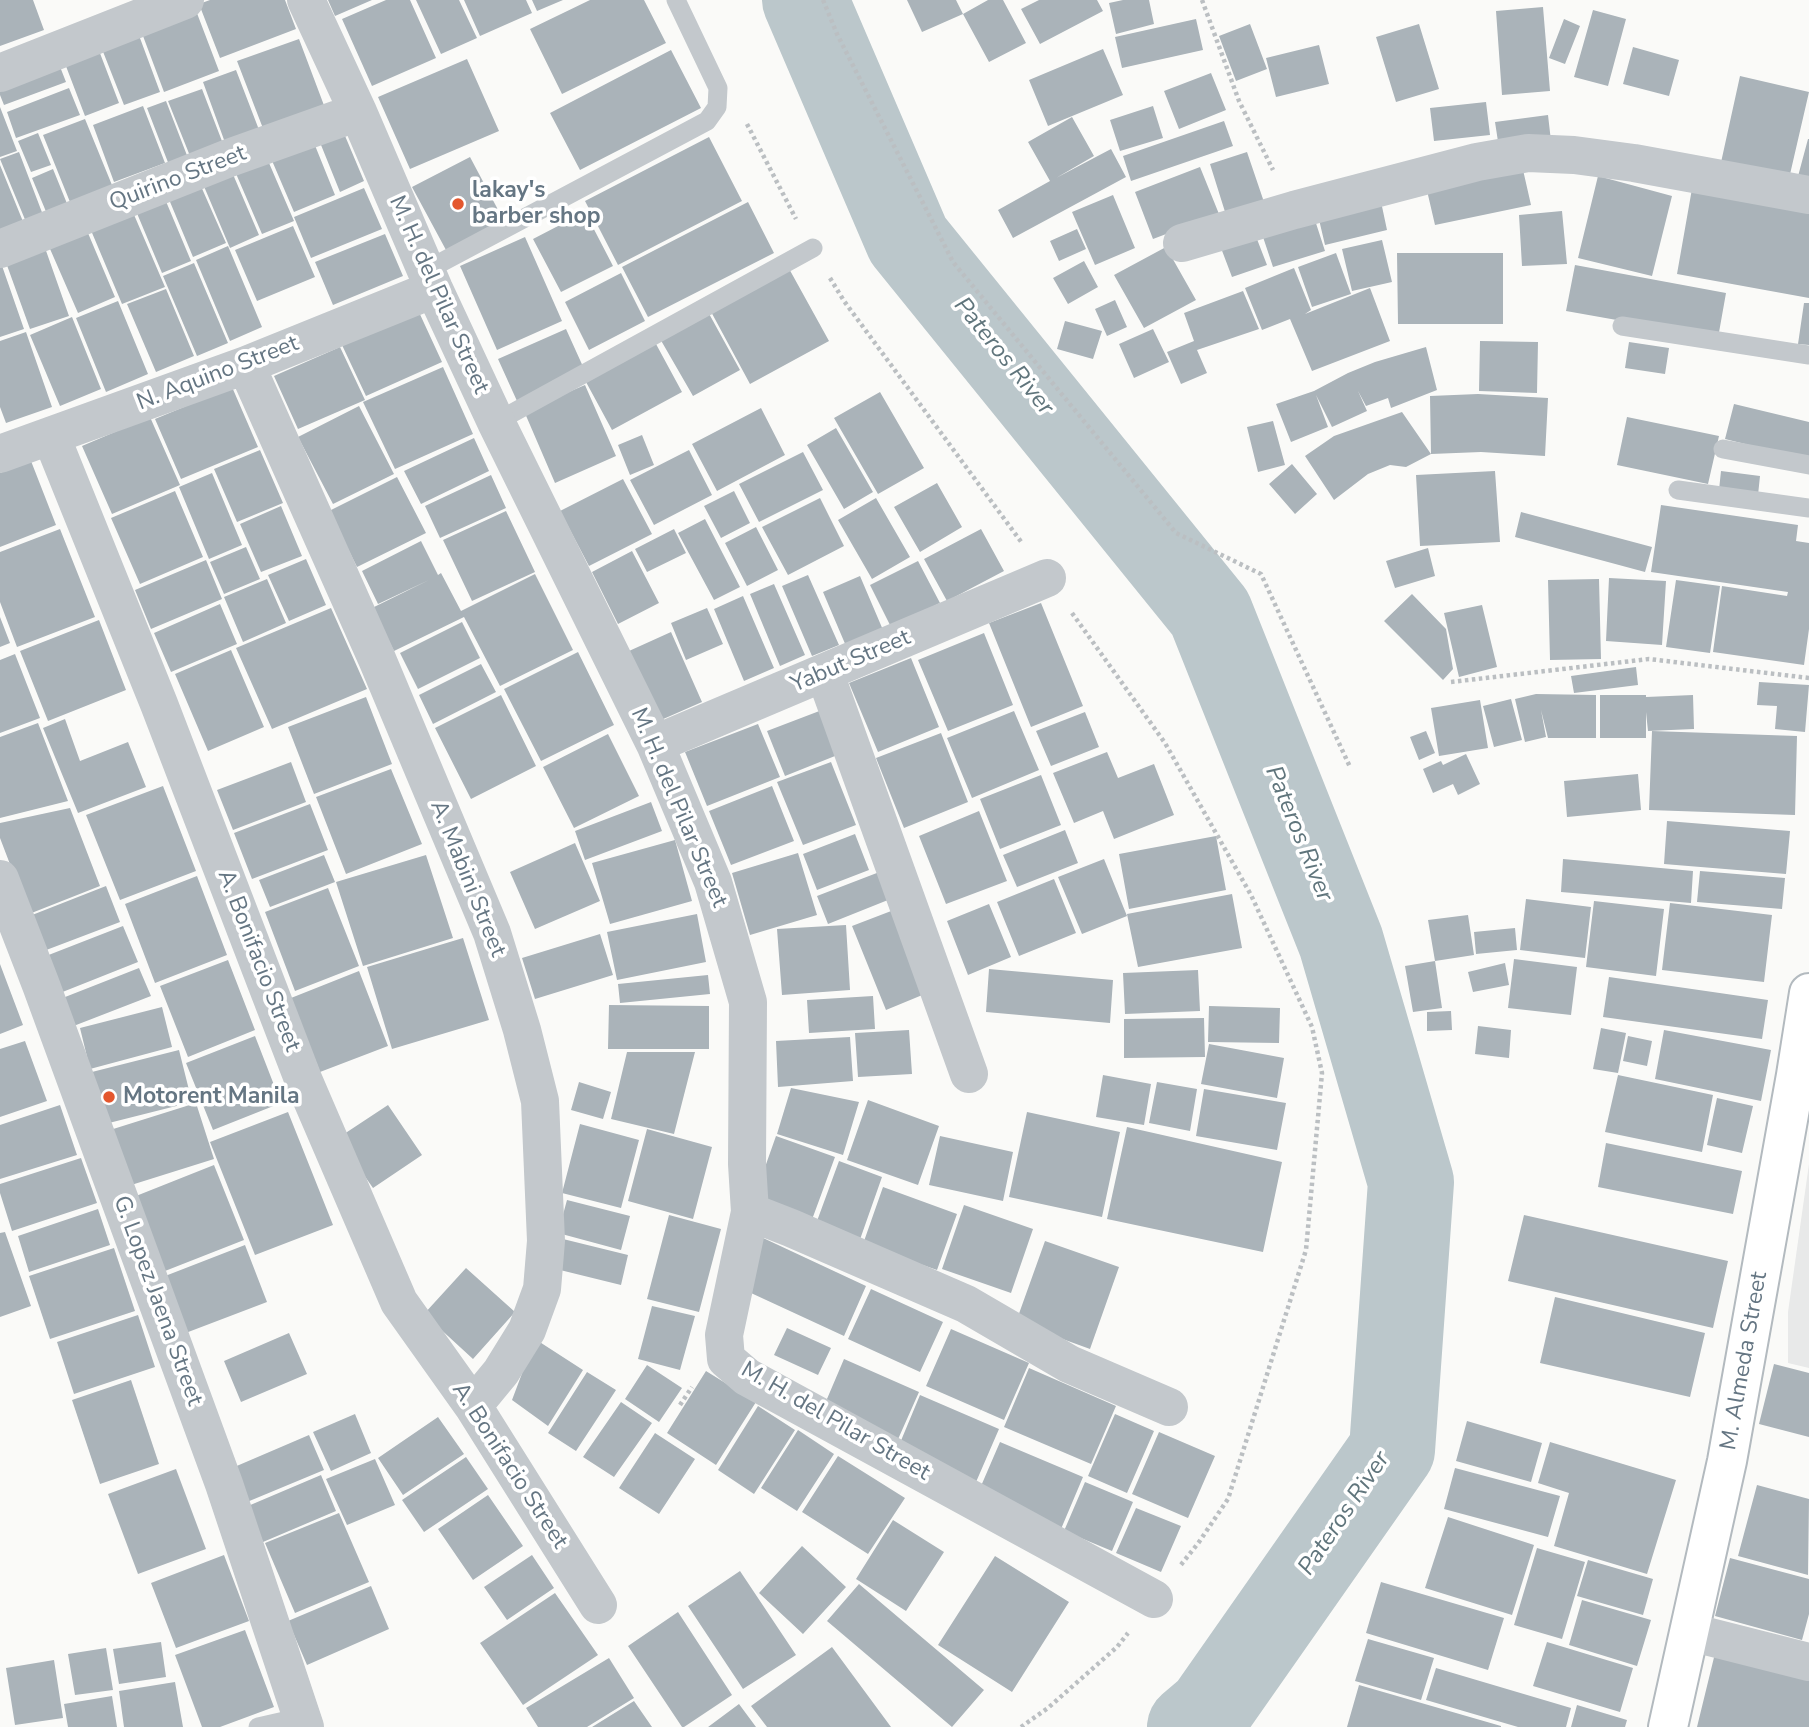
<!DOCTYPE html>
<style>
body{margin:0}
canvas{display:block;background:#fafaf8}
</style>
<canvas width="1809" height="1727"></canvas>
<script>
const context = document.querySelector('canvas').getContext('2d');
context.lineJoin = 'round';
function paint(path, color) { context.fillStyle = color; context.fill(path, 'evenodd'); }
const shape = rows => new Path2D(rows.map(r => 'M' + r).join(''));
function strokePath(path, color, width, dash) { context.strokeStyle = color; context.lineWidth = width; context.lineCap = dash ? 'butt' : 'round'; context.setLineDash(dash || []); context.stroke(path); }
function label(font, color, halo, rows, align = 'center') {
  context.font = font + ' "Nunito Sans",sans-serif'; context.lineWidth = 7; context.setLineDash([]); context.textBaseline = 'middle'; context.strokeStyle = halo; context.fillStyle = color; for (const [text, x, y, turn = 0] of rows) {
    context.save(); context.translate(x, y); context.rotate((+turn || 0) * Math.PI / 180); context.textAlign = isNaN(turn) ? turn : align; if (halo) context.strokeText(text, 0, 0); context.fillText(text, 0, 0); context.restore();
  }
}
paint(shape([
 [1809,1164,1809,1368,1788,1363,1788,1312]
]), '#e8e9e9');
strokePath(shape([
 [805,0,908,240,1210,613,1341,942,1411,1182,1392,1450,1210,1710,1190,1727]
]), '#bbc7cb', 86);
paint(shape([
 [0,0,33,0,44,30,0,46],
 [210,0,285,0,296,29,220,58,199,4],
 [328,0,372,0,335,16],
 [386,0,410,0,436,58,372,86,342,19],
 [416,0,459,0,477,38,441,54],
 [464,0,526,0,532,13,480,36],
 [532,0,563,0,537,11],
 [590,0,644,0,666,43,562,94,530,29],
 [907,0,956,0,963,14,922,32],
 [988,0,1003,0,1026,43,989,62,963,14],
 [1039,0,1097,0,1103,11,1040,44,1021,9],
 [1123,0,1149,0,1154,24,1116,34,1109,3],
 [1543,7,1550,91,1502,95,1496,11],
 [195,8,219,71,164,92,140,28],
 [1593,10,1626,19,1608,86,1574,77],
 [1196,19,1203,50,1122,68,1115,37],
 [1564,19,1580,26,1565,64,1549,58],
 [1250,24,1267,69,1236,81,1219,36],
 [1419,24,1439,89,1396,102,1376,37],
 [137,30,160,92,124,105,100,44],
 [299,39,325,108,264,131,237,61],
 [1319,45,1329,84,1276,97,1266,58],
 [1633,47,1679,60,1669,96,1623,84],
 [98,48,119,103,85,116,64,61],
 [1103,49,1123,95,1048,126,1029,80],
 [671,50,701,108,580,170,550,113],
 [57,59,66,82,4,105,0,95,0,80],
 [467,59,499,131,410,169,378,97],
 [236,70,261,135,227,148,203,82],
 [1211,73,1226,110,1179,129,1164,91],
 [1740,76,1809,92,1788,183,1720,167],
 [69,88,80,115,16,138,7,112],
 [202,89,225,149,192,161,168,101],
 [166,101,188,158,169,165,147,108],
 [1486,102,1490,135,1434,141,1430,108],
 [143,106,165,163,114,182,93,125],
 [1153,106,1163,138,1120,151,1110,120],
 [0,107,17,151,0,157],
 [1548,115,1551,141,1499,148,1495,122],
 [1072,117,1094,156,1056,178,1111,149,1126,177,1013,238,998,210,1050,181,1028,142],
 [85,119,114,190,72,207,43,135],
 [1224,121,1233,146,1131,181,1123,156],
 [343,131,364,181,340,192,319,140],
 [38,133,51,165,31,172,18,141],
 [709,137,742,201,618,265,585,201],
 [312,138,335,195,294,212,270,156],
 [1808,139,1809,139,1809,184,1797,180],
 [19,152,43,215,26,222,0,159],
 [1247,152,1264,202,1226,215,1210,164],
 [266,156,294,221,262,234,234,169],
 [470,157,504,221,446,250,412,187],
 [1521,161,1531,205,1435,225,1425,182],
 [0,165,24,224,0,234],
 [1200,167,1219,214,1153,239,1135,192],
 [53,169,68,206,47,214,32,178],
 [232,172,259,235,230,248,203,184],
 [1598,176,1672,196,1652,276,1578,258],
 [1693,183,1809,203,1809,298,1677,274],
 [200,184,226,243,193,257,168,197],
 [364,188,382,229,311,258,294,217],
 [1113,195,1135,248,1095,265,1072,212],
 [1380,197,1387,230,1325,245,1317,211],
 [165,199,191,261,162,273,136,211],
 [748,202,774,253,648,317,622,267],
 [132,210,165,287,122,304,90,228],
 [1562,211,1567,264,1522,266,1519,215],
 [585,212,613,266,561,292,533,239],
 [1313,214,1325,251,1273,267,1261,231],
 [85,226,115,297,78,313,47,242],
 [293,226,315,277,257,301,235,250],
 [1077,229,1086,249,1059,261,1050,241],
 [385,234,403,276,333,305,315,262],
 [1255,234,1267,265,1232,277,1221,248],
 [525,237,562,321,497,350,460,266],
 [1382,240,1392,282,1352,291,1342,249],
 [44,245,69,316,30,329,4,257],
 [228,246,262,327,230,341,196,260],
 [1166,247,1196,300,1144,328,1114,275],
 [1336,253,1351,294,1312,307,1298,267],
 [1397,253,1503,253,1503,324,1398,324],
 [0,260,24,329,0,337],
 [1084,261,1098,287,1068,304,1053,278],
 [194,263,228,343,197,356,163,276],
 [787,265,829,341,750,384,709,308],
 [1575,265,1726,293,1718,338,1566,311],
 [1294,268,1311,310,1305,314,1370,288,1390,341,1312,371,1290,319,1262,330,1245,288],
 [621,273,645,321,589,350,565,302],
 [166,289,194,356,156,372,127,304],
 [1243,291,1259,329,1197,350,1207,373,1181,384,1167,352,1194,341,1184,313],
 [1115,300,1127,327,1107,336,1095,309],
 [118,301,148,374,106,392,76,318],
 [1804,303,1809,303,1809,345,1798,344],
 [418,310,442,362,366,396,342,345],
 [707,310,740,370,693,396,659,337],
 [72,317,101,389,60,406,30,335],
 [1065,321,1102,331,1093,359,1057,349],
 [566,329,585,371,517,401,498,359],
 [1153,329,1169,362,1134,378,1119,344],
 [26,332,52,407,6,423,0,407,0,341],
 [1480,341,1538,342,1537,393,1479,391],
 [1629,342,1669,348,1665,374,1625,368],
 [656,344,682,392,612,430,586,382],
 [340,347,365,400,298,429,274,376],
 [1426,347,1437,390,1391,408,1388,398,1366,406,1358,391,1367,411,1332,427,1316,395,1328,427,1291,442,1276,404,1314,391,1348,373,1375,362],
 [443,367,473,434,395,469,363,402],
 [585,385,616,456,555,483,524,411],
 [232,387,258,447,181,479,155,419],
 [880,392,924,468,878,494,834,418],
 [1478,394,1548,398,1545,456,1481,452,1431,454,1430,396],
 [1734,404,1809,422,1809,460,1725,439],
 [359,406,394,474,333,504,298,437],
 [761,408,785,455,717,491,692,444],
 [1402,412,1431,454,1406,467,1390,465,1368,474,1334,500,1305,456,1334,436],
 [150,417,180,485,112,514,82,446],
 [1627,417,1719,436,1708,484,1617,465],
 [1273,421,1285,465,1258,472,1247,427],
 [836,428,873,492,844,509,807,445],
 [642,435,654,465,630,475,618,445],
 [474,438,489,471,421,504,404,471],
 [260,450,283,503,237,522,214,469],
 [689,450,712,495,654,525,630,480],
 [803,452,823,490,759,522,739,484],
 [31,461,56,525,0,547,0,473],
 [1292,464,1317,494,1295,514,1269,484],
 [1495,471,1500,542,1420,546,1416,475],
 [1721,471,1760,476,1758,495,1719,490],
 [212,473,242,545,209,559,179,487],
 [491,475,506,508,440,538,425,506],
 [397,477,426,533,357,567,329,511],
 [623,479,652,534,589,566,560,511],
 [937,483,962,527,920,552,894,507],
 [175,491,203,557,140,584,111,518],
 [734,491,750,523,721,538,704,506],
 [820,498,844,546,788,575,762,527],
 [876,498,910,557,872,579,838,520],
 [1661,505,1798,525,1796,541,1809,543,1809,629,1804,665,1713,652,1722,586,1787,596,1788,592,1651,572],
 [281,506,302,556,261,572,240,524],
 [506,511,535,572,472,601,443,540],
 [1521,512,1652,547,1645,572,1515,537],
 [705,519,740,587,714,600,678,533],
 [756,527,778,570,747,586,725,543],
 [60,529,95,617,17,647,0,602,0,552],
 [674,529,686,553,647,572,635,549],
 [981,529,1004,571,947,601,924,559],
 [421,541,438,575,441,573,461,611,535,574,573,650,500,686,464,617,394,651,372,608,429,580,378,604,362,571],
 [246,547,260,579,224,594,210,562],
 [1428,548,1435,576,1395,588,1386,561],
 [632,551,659,603,618,624,592,572],
 [306,559,326,605,289,621,268,575],
 [206,560,222,599,151,629,135,590],
 [918,561,940,603,891,627,870,585],
 [808,575,839,645,812,656,782,586],
 [860,576,883,630,846,646,823,592],
 [1609,578,1666,581,1662,645,1606,641],
 [267,579,286,623,243,642,224,597],
 [1599,579,1601,659,1550,660,1548,580],
 [1676,580,1720,586,1710,653,1666,647],
 [774,584,805,655,780,666,750,594],
 [1412,594,1446,629,1453,669,1443,680,1384,621],
 [743,596,774,668,744,681,714,609],
 [1041,603,1083,706,1031,727,989,623],
 [220,604,237,644,171,672,154,633],
 [1482,605,1497,667,1459,677,1444,613],
 [331,608,367,689,272,729,236,648],
 [707,608,723,644,686,660,671,623],
 [0,617,10,643,0,647],
 [99,620,126,690,48,721,20,651],
 [462,622,480,658,418,689,400,653],
 [671,632,702,702,661,720,629,651],
 [984,633,1013,705,948,731,918,660],
 [231,650,264,727,208,751,175,674],
 [578,652,614,725,541,761,504,689],
 [15,654,40,718,0,733,0,660],
 [911,658,939,727,878,752,849,683],
 [481,664,496,692,433,724,419,695],
 [1636,667,1638,685,1574,693,1571,676],
 [1759,682,1809,685,1805,732,1775,729,1777,706,1757,705],
 [1536,694,1596,695,1596,738,1548,738,1541,710,1546,737,1525,742,1515,699],
 [501,695,536,766,471,799,435,728],
 [1600,695,1646,695,1646,697,1693,695,1694,729,1648,731,1646,712,1646,738,1600,738],
 [366,697,392,764,314,794,288,727],
 [1511,699,1522,740,1494,747,1483,706],
 [1480,700,1488,748,1439,756,1431,708],
 [822,710,840,754,785,776,767,731],
 [1014,711,1039,770,972,798,947,738],
 [1085,712,1099,747,1051,766,1036,731],
 [65,719,80,761,128,742,146,787,78,813,43,728],
 [38,723,68,801,0,818,0,737],
 [758,724,780,777,707,806,685,752],
 [1426,731,1435,753,1419,760,1410,737],
 [1652,731,1797,736,1795,815,1649,810],
 [941,733,968,802,904,828,876,758],
 [608,734,639,796,574,828,543,767],
 [1107,752,1118,778,1154,764,1174,815,1114,839,1103,811,1074,823,1053,773],
 [1466,754,1480,784,1458,795,1453,784,1433,793,1423,769,1441,761,1443,765],
 [291,762,306,802,233,830,217,790],
 [831,762,856,825,803,845,777,782],
 [391,769,422,844,346,874,316,797],
 [1638,774,1641,810,1567,817,1564,781],
 [1041,775,1061,825,1000,849,980,799],
 [163,786,196,871,120,900,86,815],
 [772,786,794,841,731,865,709,811],
 [651,802,662,831,585,860,575,831],
 [310,804,328,850,252,879,234,833],
 [70,808,100,886,29,914,0,838,0,823],
 [979,811,1007,881,946,904,919,836],
 [1667,821,1790,831,1786,874,1664,864],
 [1065,830,1078,863,1017,887,1003,855],
 [855,834,869,870,817,890,803,854],
 [1216,836,1226,890,1129,909,1119,854],
 [675,840,692,901,610,924,592,863],
 [575,843,600,901,535,929,510,872],
 [798,853,817,915,750,935,732,873],
 [324,855,335,882,270,907,259,880],
 [426,855,453,938,363,966,336,882],
 [1104,859,1127,916,1082,934,1058,877],
 [1563,859,1693,871,1691,903,1561,892],
 [882,871,893,898,828,924,817,896],
 [1700,871,1785,878,1782,909,1697,902],
 [197,876,227,955,155,983,125,904],
 [1054,879,1076,933,1019,956,997,902],
 [106,886,120,922,41,952,27,917],
 [328,888,359,966,295,991,265,912],
 [1232,894,1242,948,1138,967,1127,914],
 [1526,899,1591,907,1585,958,1520,950],
 [1594,901,1664,909,1656,976,1586,967],
 [1670,903,1772,915,1764,982,1662,970],
 [989,904,1011,957,968,975,947,921],
 [899,908,932,991,886,1010,852,926],
 [697,914,706,962,617,980,607,932],
 [1468,915,1474,955,1435,961,1442,1008,1413,1012,1405,966,1435,961,1428,920],
 [846,925,850,990,782,995,777,929],
 [123,926,138,962,60,993,46,956],
 [1515,928,1517,950,1476,954,1474,932],
 [600,934,613,975,535,999,522,958],
 [463,938,489,1020,392,1049,367,967],
 [1514,959,1577,967,1571,1015,1508,1008],
 [228,960,255,1030,188,1057,160,986],
 [1505,963,1509,985,1473,992,1468,972],
 [0,964,23,1025,0,1034],
 [139,968,151,996,71,1027,60,999],
 [989,969,1113,980,1110,1023,986,1012],
 [1198,970,1200,1011,1125,1014,1123,973],
 [359,971,388,1046,320,1072,291,998],
 [708,975,710,994,620,1003,618,984],
 [1609,977,1768,1000,1762,1039,1603,1017],
 [873,996,875,1029,809,1033,807,1000],
 [609,1005,709,1006,709,1049,608,1049],
 [1209,1006,1280,1008,1279,1043,1208,1042],
 [162,1007,172,1047,90,1069,80,1028],
 [1451,1011,1452,1030,1427,1031,1427,1012],
 [1204,1018,1205,1057,1124,1058,1124,1019],
 [1478,1026,1511,1030,1509,1058,1475,1054],
 [1601,1028,1626,1033,1618,1073,1593,1069],
 [909,1030,912,1074,858,1077,855,1033],
 [1664,1030,1771,1050,1761,1101,1655,1079],
 [255,1036,281,1103,213,1130,186,1063],
 [1628,1036,1652,1041,1647,1066,1623,1061],
 [850,1037,853,1081,778,1087,776,1041],
 [25,1041,47,1101,0,1117,0,1049],
 [1209,1044,1284,1058,1277,1098,1201,1084],
 [179,1050,192,1102,97,1126,84,1074],
 [627,1052,695,1052,674,1134,611,1119],
 [1103,1075,1151,1084,1144,1125,1096,1117],
 [1618,1075,1713,1095,1702,1152,1605,1132],
 [579,1082,611,1092,603,1119,571,1110],
 [1157,1082,1197,1089,1190,1131,1149,1123],
 [791,1088,859,1102,843,1155,777,1134],
 [1204,1089,1286,1103,1277,1150,1196,1136],
 [1717,1098,1753,1106,1742,1153,1707,1145],
 [868,1100,939,1126,918,1185,847,1160],
 [196,1103,214,1159,128,1186,110,1130],
 [60,1105,77,1155,0,1179,0,1125],
 [388,1105,422,1155,373,1188,338,1138],
 [288,1112,333,1225,255,1255,210,1142],
 [1027,1112,1120,1132,1102,1217,1009,1197],
 [580,1124,639,1140,621,1208,562,1193],
 [1127,1127,1282,1162,1263,1252,1107,1219],
 [647,1129,712,1147,693,1219,628,1201],
 [776,1136,835,1157,810,1225,752,1204],
 [940,1136,1013,1152,1003,1201,929,1185],
 [1606,1143,1742,1171,1733,1214,1598,1187],
 [81,1158,97,1203,12,1231,0,1193,0,1184],
 [839,1161,882,1177,857,1248,813,1232],
 [214,1165,244,1240,165,1271,136,1196],
 [883,1187,957,1214,937,1270,863,1244],
 [567,1200,630,1216,621,1250,558,1233],
 [964,1205,1033,1229,1011,1293,942,1269],
 [98,1209,110,1245,29,1272,18,1236],
 [669,1215,721,1229,699,1312,647,1299],
 [1524,1215,1728,1261,1713,1328,1508,1281],
 [5,1232,31,1306,0,1317,0,1233],
 [761,1237,866,1286,844,1336,738,1287],
 [563,1239,628,1255,621,1285,556,1269],
 [1045,1241,1119,1267,1090,1349,1016,1322],
 [245,1245,267,1302,183,1334,160,1278],
 [114,1248,135,1311,50,1339,29,1276],
 [466,1268,515,1312,473,1359,424,1314],
 [871,1289,943,1322,920,1372,848,1339],
 [1555,1297,1705,1333,1690,1397,1540,1363],
 [652,1306,695,1316,680,1370,638,1359],
 [138,1315,155,1367,74,1394,57,1342],
 [787,1328,831,1348,818,1375,774,1355],
 [951,1329,1029,1363,1004,1420,926,1386],
 [289,1333,307,1374,241,1402,224,1361],
 [535,1339,583,1370,548,1426,512,1400],
 [844,1359,919,1392,895,1446,821,1413],
 [1774,1364,1809,1373,1809,1437,1759,1424],
 [647,1365,682,1388,659,1422,625,1399],
 [1029,1368,1116,1406,1091,1464,1004,1427],
 [706,1371,756,1402,716,1465,667,1433],
 [587,1372,616,1390,576,1451,548,1433],
 [131,1380,159,1464,100,1484,72,1400],
 [920,1395,999,1429,973,1489,895,1455],
 [621,1402,652,1423,614,1477,583,1457],
 [758,1406,795,1430,754,1494,718,1470],
 [355,1414,371,1453,331,1471,313,1432],
 [1115,1414,1154,1431,1127,1493,1088,1476],
 [438,1417,464,1454,403,1495,378,1458],
 [1467,1421,1542,1443,1531,1482,1456,1461],
 [798,1430,834,1454,797,1511,761,1488],
 [1159,1432,1215,1456,1188,1518,1132,1494],
 [655,1433,695,1459,659,1514,619,1488],
 [309,1435,324,1470,247,1502,232,1468],
 [1000,1442,1083,1477,1061,1529,978,1493],
 [1550,1442,1676,1480,1647,1574,1554,1546,1569,1493,1538,1483],
 [838,1456,905,1498,868,1554,802,1512],
 [466,1457,488,1489,424,1532,402,1500],
 [375,1459,395,1505,347,1525,326,1479],
 [1455,1468,1560,1496,1548,1537,1444,1509],
 [176,1469,206,1549,138,1574,108,1494],
 [321,1475,336,1511,263,1542,248,1506],
 [1085,1482,1133,1502,1112,1551,1064,1531],
 [1757,1485,1809,1499,1808,1575,1738,1556],
 [488,1495,523,1546,473,1580,438,1529],
 [1136,1508,1181,1526,1161,1572,1116,1553],
 [339,1513,369,1582,295,1613,265,1543],
 [1448,1517,1534,1545,1512,1615,1425,1588],
 [893,1520,944,1552,906,1611,856,1579],
 [802,1546,846,1587,803,1634,759,1593],
 [1537,1548,1585,1562,1562,1639,1514,1625],
 [224,1555,249,1621,176,1648,151,1583],
 [532,1555,554,1588,507,1620,484,1587],
 [995,1556,1069,1602,1012,1692,938,1645],
 [1730,1558,1809,1579,1809,1614,1802,1640,1715,1616],
 [1588,1560,1653,1579,1643,1615,1577,1596],
 [740,1571,796,1655,743,1689,688,1606],
 [1381,1582,1504,1618,1488,1670,1366,1633],
 [859,1584,984,1690,952,1727,827,1621],
 [371,1586,389,1629,307,1665,288,1621],
 [555,1593,598,1655,523,1705,480,1643],
 [1582,1600,1651,1620,1637,1666,1569,1645],
 [678,1612,732,1695,684,1727,682,1727,628,1646],
 [245,1630,274,1707,220,1727,202,1727,175,1655],
 [1368,1639,1434,1658,1421,1700,1355,1681],
 [1718,1641,1809,1663,1809,1727,1697,1727],
 [161,1642,166,1677,119,1684,113,1649],
 [1547,1642,1633,1668,1620,1712,1533,1686],
 [832,1647,891,1727,767,1727,751,1706],
 [106,1648,113,1690,75,1695,68,1654],
 [609,1658,634,1698,587,1727,538,1727,526,1708],
 [54,1660,63,1718,15,1725,6,1668],
 [1436,1668,1571,1708,1566,1727,1518,1727,1426,1700],
 [175,1682,183,1727,124,1727,119,1691],
 [1359,1685,1501,1726,1501,1727,1347,1727],
 [112,1696,117,1727,68,1727,64,1704],
 [634,1701,652,1727,592,1727],
 [739,1704,756,1727,708,1727],
 [1577,1705,1627,1720,1625,1727,1571,1727]
]), '#aab3b9');
const secondary = shape([
 [1668,1727,1727,1461,1796,1075,1809,993]
]);
strokePath(secondary, '#b3babf', 42);
strokePath(shape([
 [823,0,837,34,953,262,1176,533,1261,574,1350,767],
 [1202,0,1239,101,1273,170],
 [747,124,796,219],
 [830,278,844,301,1022,543],
 [1072,613,1165,743,1251,895,1312,1027,1322,1073,1306,1250,1228,1499,1199,1542,1180,1566],
 [1451,682,1649,659,1809,678],
 [680,1405,692,1387],
 [1021,1727,1048,1708,1117,1647,1128,1633]
]), '#bbbfc2', 4.5, [3.5, 3.5]);
strokePath(shape([
 [425,271,707,121,717,107,718,88,676,0],
 [1622,326,1809,355],
 [496,422,813,248],
 [1723,449,1809,465],
 [1678,490,1809,508],
 [258,1727,302,1717]
]), '#c3c8cc', 19);
strokePath(shape([
 [306,0,358,112,434,289,496,422,655,744,713,882,748,1002,747,1164,750,1212,724,1335,726,1359,747,1377,1154,1599],
 [0,73,185,0],
 [1182,243,1294,210,1477,162,1528,153,1574,155,1634,163,1809,195],
 [0,249,229,158,358,112],
 [246,365,377,659,492,933,522,1030,540,1101,546,1241,542,1289,527,1330,501,1372,473,1406],
 [51,436,159,704,303,1079,399,1302,473,1406,598,1605],
 [0,454,246,365,434,289],
 [825,674,969,1074],
 [655,744,1047,578],
 [0,879,41,985,224,1484,305,1727],
 [750,1212,791,1228,966,1304,1069,1364,1169,1407],
 [1690,1632,1809,1662]
]), '#c3c8cc', 38);
strokePath(secondary, '#fff', 38);
for (const [x, y, r, color] of [
 [458,204,7,"#e4572e"],
 [109,1097,7,"#e4572e"]
]) { const dot = new Path2D(); dot.arc(x, y, r, 0, 2 * Math.PI); context.fillStyle = color; context.fill(dot); strokePath(dot, '#fff', 2.5); }
label('23px', '#657683', '#fff', [
 ["Quirino Street",178,179,-21],
 ["M. H. del Pilar Street",438,295,66],
 ["N. Aquino Street",218,374,-21],
 ["Yabut Street",851,662,-23],
 ["M. H. del Pilar Street",678,808,67],
 ["A. Mabini Street",467,879,68],
 ["A. Bonifacio Street",258,961,69],
 ["G. Lopez Jaena Street",157,1301,70],
 ["M. Almeda Street",1745,1361,-80],
 ["M. H. del Pilar Street",835,1422,30],
 ["A. Bonifacio Street",509,1466,57]
]);
label('bold 23px', '#657683', '#fff', [
 ["lakay's",472,191],
 ["barber shop",472,217],
 ["Motorent Manila",123,1097]
], 'left');
label('italic 24px', '#60757c', '#fff', [
 ["Pateros River",1003,357,51],
 ["Pateros River",1298,834,68],
 ["Pateros River",1345,1514,-56]
]);
</script>
